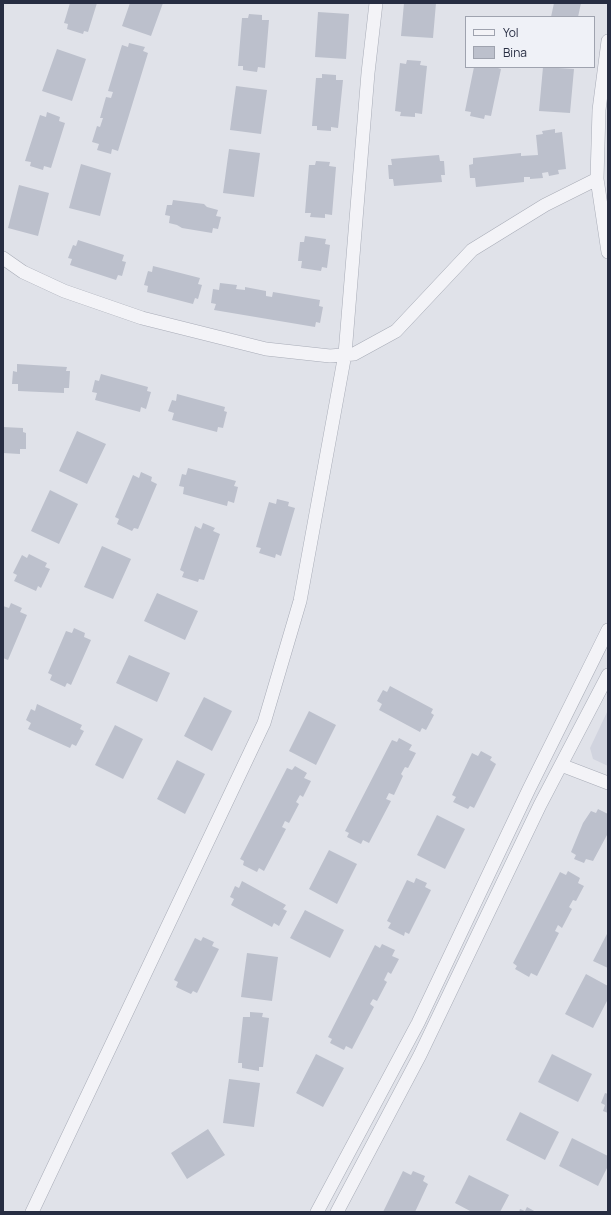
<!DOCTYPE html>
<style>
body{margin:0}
#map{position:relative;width:611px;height:1215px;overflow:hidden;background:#e0e2e9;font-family:Manrope,sans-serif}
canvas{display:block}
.frame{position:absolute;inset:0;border:4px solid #272d42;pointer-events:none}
.legend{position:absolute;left:465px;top:16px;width:130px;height:52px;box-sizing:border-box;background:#eff1f7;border:1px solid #9fa3af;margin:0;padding:5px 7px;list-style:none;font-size:12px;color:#272d42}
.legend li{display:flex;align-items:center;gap:8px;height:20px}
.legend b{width:20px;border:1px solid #9fa3af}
</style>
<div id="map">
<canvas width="611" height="1215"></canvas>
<div class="frame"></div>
<ul class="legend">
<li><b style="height:5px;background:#f3f3f7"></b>Yol</li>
<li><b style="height:11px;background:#bcc0cc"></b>Bina</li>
</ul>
</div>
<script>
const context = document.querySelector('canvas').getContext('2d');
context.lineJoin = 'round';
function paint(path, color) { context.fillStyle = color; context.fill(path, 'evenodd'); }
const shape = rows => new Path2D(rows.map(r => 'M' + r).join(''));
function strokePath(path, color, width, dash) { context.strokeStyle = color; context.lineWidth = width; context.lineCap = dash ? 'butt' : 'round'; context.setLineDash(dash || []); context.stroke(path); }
paint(shape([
 [608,710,608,766,593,759,590,748]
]), '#d1d4df');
paint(shape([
 [70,3,97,3,88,32,84,31,83,34,67,29,68,24,64,23],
 [130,3,163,3,151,36,122,26],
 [404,3,436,3,433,38,401,36],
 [554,3,581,3,578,17,551,17],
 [318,12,349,14,346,59,315,57],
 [249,14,262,15,262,20,269,20,265,68,258,67,257,72,243,70,243,66,238,66,242,18,248,18],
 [129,43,145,47,143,51,148,53,118,151,112,149,111,154,97,150,99,144,92,142,97,126,100,127,103,118,100,118,106,97,111,98,113,92,108,91,122,45,128,47],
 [57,49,86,59,72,101,42,91],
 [407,60,421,61,420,65,427,66,422,114,415,113,415,117,400,116,401,112,395,111,400,63,406,64],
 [474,67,495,67,501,69,491,116,485,115,484,119,470,116,471,112,465,111],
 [543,67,574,69,570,113,539,111],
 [322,74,336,75,336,80,343,80,338,128,331,127,331,131,317,130,317,126,312,126,316,78,322,78],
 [236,86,267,90,261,134,230,130],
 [47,112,60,117,59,121,65,123,51,168,44,166,43,170,30,166,31,162,25,161,40,115,46,117],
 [555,129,555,133,562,132,566,169,558,170,559,174,549,176,548,172,542,173,543,178,530,179,530,177,524,177,524,182,476,187,475,178,470,178,469,165,473,164,473,158,521,153,521,156,538,155,536,135,543,134,542,131],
 [229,149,260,153,254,197,223,193],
 [439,155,440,161,444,161,445,175,441,175,442,182,394,186,393,179,389,179,388,165,392,165,391,159],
 [316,161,330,162,329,166,336,167,332,215,325,214,325,218,310,217,311,213,305,213,309,165,315,165],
 [81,164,111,173,100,216,69,208],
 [19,185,49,193,38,236,8,228],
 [173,200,204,204,207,207,218,210,216,216,221,217,218,229,213,228,212,233,182,228,177,225,169,223,170,216,165,215,167,205,172,205],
 [305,236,326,239,325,244,330,245,327,268,322,267,321,271,301,268,302,261,298,261,300,242,304,242],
 [78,240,124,255,122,261,126,262,122,276,118,275,116,280,70,265,72,259,68,258,73,245,76,246],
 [153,266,200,278,198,284,202,285,198,299,195,298,193,304,147,292,148,286,144,285,148,271,152,272],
 [220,283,237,285,236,289,245,290,245,287,266,291,266,296,272,297,273,292,320,300,319,306,323,307,320,323,316,322,315,327,214,310,216,304,211,303,213,289,219,290],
 [17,364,67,367,66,371,70,371,69,388,64,388,64,393,18,391,18,384,12,384,13,371,17,372],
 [101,374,148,387,147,391,151,392,146,409,141,407,140,412,95,400,97,393,92,392,95,380,99,381],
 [177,394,225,407,224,411,227,412,223,428,218,427,217,432,172,420,174,413,168,411,172,400,176,401],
 [3,427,23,428,23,432,26,433,26,449,20,449,20,454,3,453],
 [77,431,106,444,87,484,59,471],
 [188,468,236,481,234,486,238,487,234,503,228,501,227,506,183,494,184,487,179,486,182,474,186,475],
 [141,472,152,477,151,481,157,484,138,529,134,528,132,531,117,524,119,519,115,517,133,475,139,478],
 [50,490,78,504,59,544,31,531],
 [277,499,289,502,288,506,295,508,281,556,276,554,275,558,259,553,261,548,256,547,269,502,276,504],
 [203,523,215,528,213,531,220,534,204,580,199,579,198,582,182,577,184,572,180,570,195,526,201,529],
 [102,546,131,559,113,599,84,587],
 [29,554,47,563,45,567,50,569,41,588,38,586,36,591,14,581,17,575,13,573,22,555,27,558],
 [157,593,198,611,185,640,144,621],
 [11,603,22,608,20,612,27,615,8,660,3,658,3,606,9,608],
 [74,628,85,633,84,637,91,640,71,685,67,683,65,687,50,680,52,675,48,673,66,631,72,633],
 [129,655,170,673,157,702,116,683],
 [390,686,433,709,431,713,434,715,426,730,422,728,420,732,379,710,382,704,377,701,383,690,387,692],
 [204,697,232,711,212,751,184,736],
 [37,704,82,725,80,729,84,731,76,746,72,744,70,748,28,729,31,723,26,720,31,709,35,711],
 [309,711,336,725,316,765,289,751],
 [115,725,143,739,123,779,95,765],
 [399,738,412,745,409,750,416,753,408,768,405,767,401,774,403,776,394,795,389,793,386,799,391,801,369,843,363,840,361,844,347,837,349,833,345,831,392,740,397,742],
 [481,751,492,757,490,760,496,764,474,808,470,806,468,809,453,802,456,797,452,795,472,753,478,756],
 [177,760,205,774,185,814,157,799],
 [295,766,307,773,304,778,311,781,303,797,300,795,296,802,299,804,289,823,285,821,282,827,286,829,264,871,259,868,257,872,243,865,244,861,240,859,287,768,292,770],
 [598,809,608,814,607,835,593,861,586,859,584,863,574,859,576,855,571,852,583,823,591,811,596,813],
 [437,815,465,829,445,869,417,855],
 [329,850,357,864,337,904,309,889],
 [568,871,580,878,578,883,584,886,576,901,573,900,569,907,572,909,562,928,558,925,555,931,559,933,537,976,531,973,529,977,515,969,517,966,513,963,560,872,566,875],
 [416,878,427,883,425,887,431,890,409,934,405,932,404,936,388,928,391,923,387,921,407,880,414,883],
 [242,881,286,905,283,909,287,911,279,926,274,923,272,927,231,905,234,899,230,897,235,886,239,888],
 [305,910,344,930,330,958,290,938],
 [608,932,608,968,593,961],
 [203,937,214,942,212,946,219,949,197,993,193,991,191,994,176,987,178,982,174,980,195,938,201,941],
 [382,944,395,950,392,956,399,959,391,974,388,972,384,980,387,982,377,1001,373,999,370,1004,374,1007,352,1049,346,1046,344,1050,330,1043,332,1039,328,1037,375,945,380,948],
 [247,953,278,957,272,1001,241,997],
 [586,974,608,986,608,999,593,1028,565,1014],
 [250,1012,263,1013,262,1017,269,1018,263,1067,259,1067,259,1071,242,1068,242,1063,238,1063,243,1017,250,1017],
 [316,1054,344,1068,323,1107,296,1093],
 [552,1054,592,1074,578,1102,538,1082],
 [229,1079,260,1083,254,1127,223,1123],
 [605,1093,608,1094,608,1113,603,1111,605,1105,601,1103],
 [520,1112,559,1132,545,1160,506,1140],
 [208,1129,225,1155,187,1179,171,1153],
 [572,1138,608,1156,608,1166,598,1186,559,1166],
 [403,1171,411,1175,413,1171,425,1176,423,1181,428,1184,415,1212,383,1212],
 [469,1175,509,1195,500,1212,472,1212,455,1203],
 [527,1207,536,1212,519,1212,520,1209,525,1211]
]), '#bcc0cc');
const minor = shape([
 [608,41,599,110,597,179,608,252],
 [3,258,23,272,64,291,142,318,266,349,330,356,354,354,396,331,472,250,545,205,597,179],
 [561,765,608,783],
 [32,1212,264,723,300,601,345,354,368,73,376,3],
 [317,1212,418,1023,529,789,608,630],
 [337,1212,420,1055,540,805,608,675]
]);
strokePath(minor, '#a8acb7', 14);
strokePath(minor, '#f3f3f7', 13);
</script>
